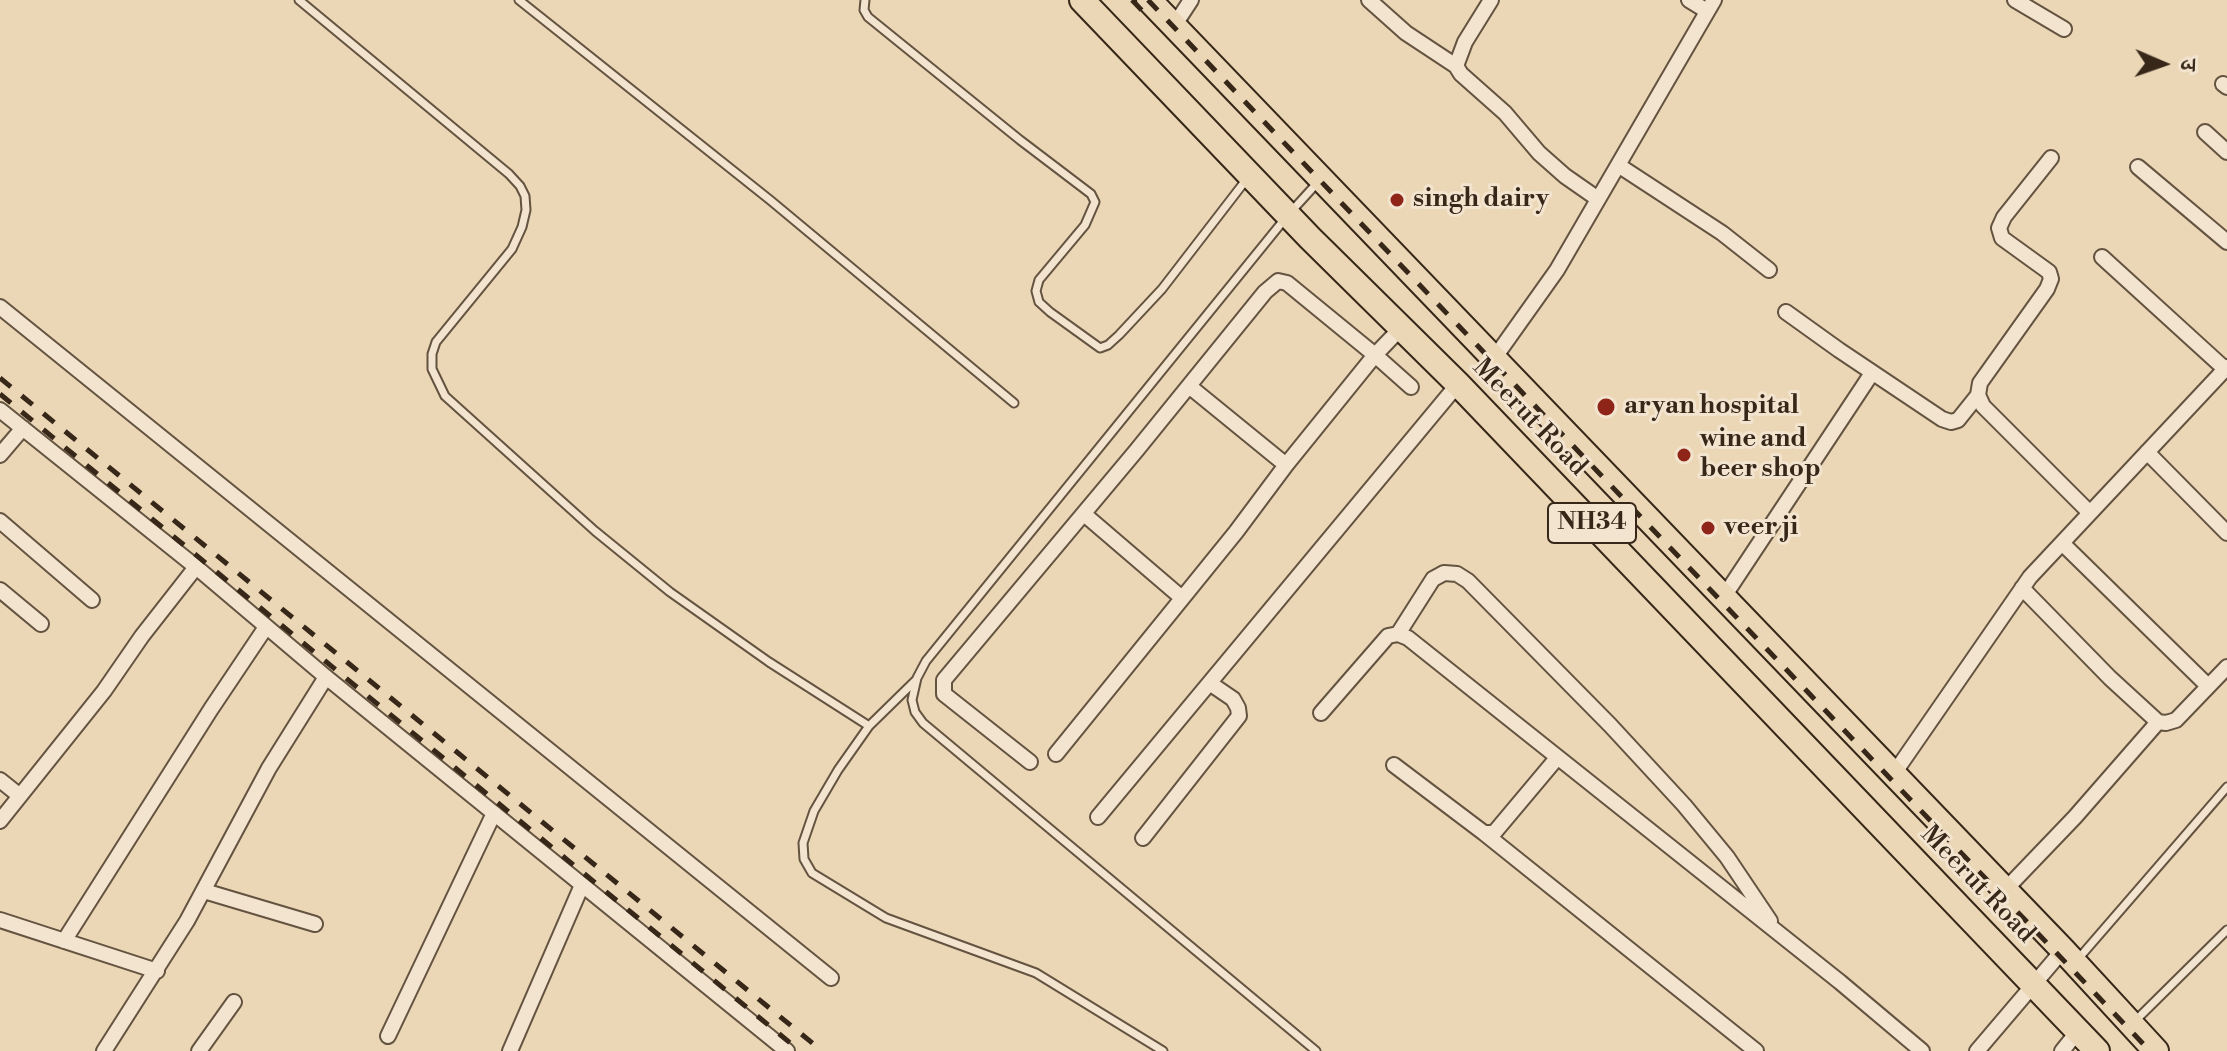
<!DOCTYPE html>
<meta charset="utf-8">
<style>
body{margin:0}
#map{position:relative;width:2227px;height:1051px;overflow:hidden;background:#ebd6b5;font-family:"Libre Bodoni","Noto Serif Devanagari",serif}
canvas{display:block}
.north{position:absolute;left:2123px;top:24px;width:80px;height:80px;-webkit-text-stroke:6px #f2e4cf;paint-order:stroke;rotate:92deg;font-size:22px;font-weight:700;line-height:32px;text-align:center;color:#362719}
.north::after{content:'';display:block;margin:auto;width:28px;height:36px;background:#362719;clip-path:polygon(50% 0,100% 100%,50% 72%,0 100%)}
</style>
<div id="map">
<canvas width="2227" height="1051"></canvas>
<div class="north">उ</div>
</div>
<script>
const context = document.querySelector('canvas').getContext('2d');
context.lineJoin = 'round';
const shape = rows => new Path2D(rows.map(r => 'M' + r).join(''));
function strokePath(path, color, width, dash) { context.strokeStyle = color; context.lineWidth = width; context.lineCap = dash ? 'butt' : 'round'; context.setLineDash(dash || []); context.stroke(path); }
function label(font, color, halo, rows, align = 'center') {
  context.font = font + ' "Libre Bodoni",serif'; context.lineWidth = 6; context.setLineDash([]); context.textBaseline = 'middle'; context.strokeStyle = halo; context.fillStyle = color; for (const [text, x, y, turn = 0] of rows) {
    context.save(); context.translate(x, y); context.rotate((+turn || 0) * Math.PI / 180); context.textAlign = isNaN(turn) ? turn : align; if (halo) context.strokeText(text, 0, 0); context.fillText(text, 0, 0); context.restore();
  }
}
const lane = shape([
 [299,0,509,174,520,186,525,196,526,210,522,227,512,249,436,342,432,354,432,369,445,396,595,531,670,592,769,662,869,726],
 [519,0,770,200,1014,403],
 [865,0,864,10,868,17,1020,140,1091,194,1095,202,1085,225,1039,280,1036,291,1039,302,1050,312,1100,348,1108,345,1119,335,1162,289,1246,180],
 [916,680,869,726,838,770,814,811,803,843,804,859,812,873,886,918,1036,973,1163,1051],
 [2079,958,2227,787],
 [2133,1023,2227,930],
 [1316,1051,923,723,915,712,912,700,917,678,926,661,1288,215,1319,181]
]);
const street = shape([
 [1369,0,1406,33,1456,66],
 [1491,0,1465,42,1456,66,1461,74,1505,113,1539,153,1565,176,1598,199],
 [1689,0,1707,11],
 [2015,0,2064,29],
 [1174,26,1191,0],
 [2223,84,2227,87],
 [2205,132,2227,152],
 [2051,158,2004,217,1999,228,2002,238,2049,272,2051,279,2047,289,1980,383,1978,395,1983,406,2090,513],
 [1618,165,1722,233,1769,270],
 [2138,167,2227,242],
 [2102,257,2225,369],
 [0,307,831,978],
 [1786,312,1839,350,1942,419,1951,422,1958,420,1978,395],
 [1493,360,1557,270,1714,0],
 [1189,386,1286,465],
 [0,410,196,567,326,677,787,1051],
 [2147,452,2227,533],
 [0,455,23,428],
 [1084,514,1182,598],
 [0,521,92,600],
 [2062,543,2208,686],
 [2022,588,2110,678,2158,722,2166,723,2176,720,2227,667],
 [0,590,41,624],
 [1723,598,1872,373],
 [1398,634,1433,579,1444,573,1457,574,1468,581,1610,725,1684,805,1727,857,1770,921],
 [1321,713,1388,636,1398,634,1408,638,1840,982,1922,1051],
 [1056,754,1236,532,1286,465,1375,355,1411,387],
 [1030,762,944,694,944,680,1136,451,1265,292,1278,281,1287,283,1375,355,1401,328],
 [1394,765,1484,833,1494,833,1557,758],
 [1893,775,2030,577,2227,367],
 [0,780,20,796],
 [1098,817,1458,384],
 [0,821,104,691,142,636,196,567],
 [1484,833,1756,1051],
 [1143,838,1239,716,1238,708,1233,699,1211,684],
 [2005,890,2075,817,2158,722],
 [204,891,315,924],
 [0,920,157,971],
 [64,941,211,709,266,627],
 [388,1036,494,813],
 [104,1051,187,921,269,768,326,677],
 [199,1051,234,1002],
 [510,1051,582,885],
 [1977,1051,2063,950],
 [2062,1051,2078,1031]
]);
const highway = shape([
 [1082,0,1310,238,1458,384,2097,1051],
 [1149,0,2063,950,2156,1051]
]);
strokePath(lane, '#635340', 11);
strokePath(street, '#635340', 18);
strokePath(highway, '#362719', 28);
strokePath(lane, '#f2e4cf', 7);
strokePath(street, '#f2e4cf', 14);
strokePath(highway, '#ebd6b5', 24);
strokePath(shape([
 [1132,0,1151,20],
 [1148,0,2150,1051],
 [0,378,822,1051],
 [0,394,800,1051]
]), '#362719', 5, [14, 14]);
for (const [x, y, r, color] of [
 [1397,200,8,"#8f2418"],
 [1606,407,10,"#8f2418"],
 [1684,455,8,"#8f2418"],
 [1708,528,8,"#8f2418"]
]) { const dot = new Path2D(); dot.arc(x, y, r, 0, 2 * Math.PI); context.fillStyle = color; context.fill(dot); strokePath(dot, '#f2e4cf', 3); }
for (const [x, y, w] of [
 [1592,523,88]
]) { const box = new Path2D(); box.roundRect(x - w / 2, y - 20, w, 40, 6); context.fillStyle = '#f2e4cf'; context.fill(box); strokePath(box, '#362719', 2); }
label('bold 24px', '#362719', null, [
 ["NH34",1592,523]
]);
label('bold 26px', '#362719', '#f2e4cf', [
 ["singh dairy",1413,200],
 ["aryan hospital",1624,407],
 ["wine and",1700,440],
 ["beer shop",1700,470],
 ["veer ji",1724,528]
], 'left');
label('26px', '#362719', '#f2e4cf', [
 ["Meerut Road",1529,418,46],
 ["Meerut Road",1977,885,46]
]);
</script>
